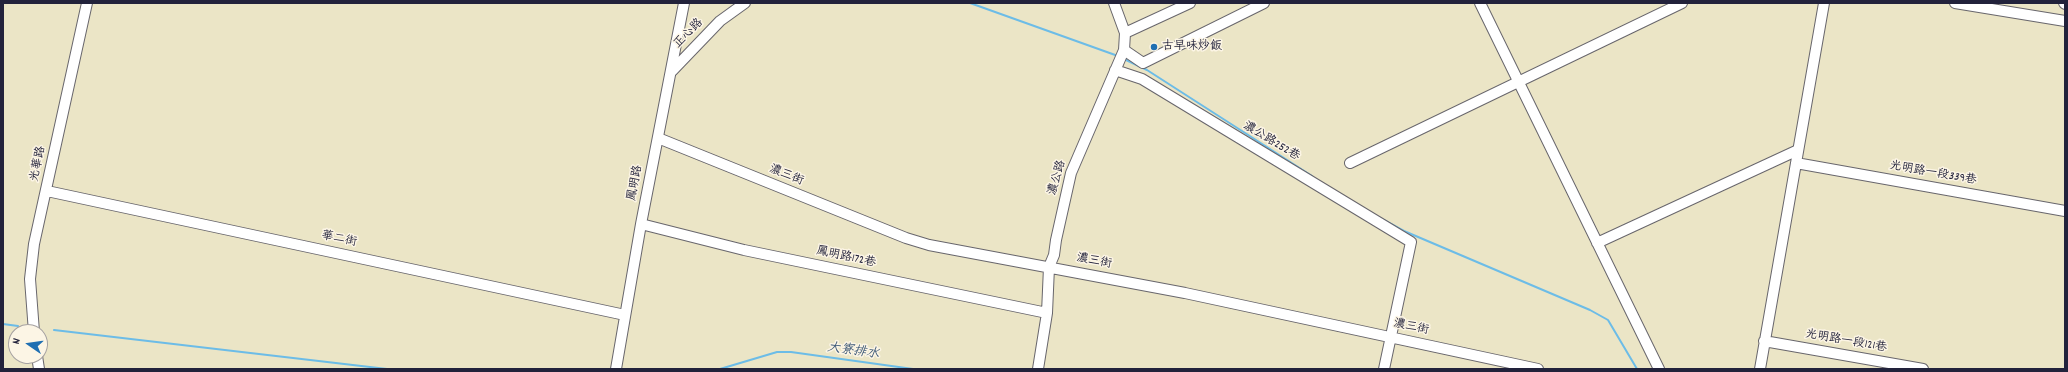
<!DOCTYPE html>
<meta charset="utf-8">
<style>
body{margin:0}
#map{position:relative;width:2068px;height:372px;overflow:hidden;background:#ebe5c6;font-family:Dekko,sans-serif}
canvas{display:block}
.frame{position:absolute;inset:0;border:4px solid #22223b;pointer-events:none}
.north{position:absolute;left:8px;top:324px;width:40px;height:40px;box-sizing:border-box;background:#fcf5e5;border:1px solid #a5a1a1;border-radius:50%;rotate:283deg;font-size:11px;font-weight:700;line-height:16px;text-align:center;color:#22223b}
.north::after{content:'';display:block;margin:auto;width:14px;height:18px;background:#1f6fb2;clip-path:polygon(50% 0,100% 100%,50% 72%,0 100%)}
</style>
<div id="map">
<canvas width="2068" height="372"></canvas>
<div class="frame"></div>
<div class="north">N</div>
</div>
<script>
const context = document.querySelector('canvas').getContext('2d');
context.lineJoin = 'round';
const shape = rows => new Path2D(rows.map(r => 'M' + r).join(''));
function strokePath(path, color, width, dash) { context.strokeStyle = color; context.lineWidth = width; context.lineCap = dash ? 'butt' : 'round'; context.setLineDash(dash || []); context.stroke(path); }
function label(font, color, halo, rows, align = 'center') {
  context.font = font + ' Dekko,"LXGW WenKai TC",sans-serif'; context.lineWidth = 3; context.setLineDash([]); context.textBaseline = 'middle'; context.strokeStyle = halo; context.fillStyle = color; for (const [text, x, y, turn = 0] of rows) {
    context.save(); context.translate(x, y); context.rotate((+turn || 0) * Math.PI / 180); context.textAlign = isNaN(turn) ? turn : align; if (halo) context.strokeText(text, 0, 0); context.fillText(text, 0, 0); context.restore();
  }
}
strokePath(shape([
 [970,3,1118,56],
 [1124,59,1147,70,1312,176],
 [1380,218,1404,231,1590,310,1608,320,1637,369],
 [3,324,18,326],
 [54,330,387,369],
 [720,369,777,352,791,352,913,369]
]), '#6cbce7', 2);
const minor = shape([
 [1480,3,1659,369],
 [1955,3,2065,21],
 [2064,3,2065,4],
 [1125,33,1190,3],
 [1124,50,1143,63,1264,3],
 [1115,70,1142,79,1411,242,1384,369],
 [672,71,720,21,745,3],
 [658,138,906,238,929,245,1185,293,1538,369],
 [1350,163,1682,3],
 [1796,163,2065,211],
 [47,191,625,315],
 [641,224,744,250,1047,313],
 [1597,243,1798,150],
 [34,332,30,279,34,244,87,3],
 [1764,341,1923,369],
 [37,356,39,369],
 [616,369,641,224,684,3],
 [1038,369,1047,313,1049,267,1054,255,1056,240,1071,173,1124,50,1125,33,1114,3],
 [1760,369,1824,3]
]);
strokePath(minor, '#68666c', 12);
strokePath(minor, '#fff', 10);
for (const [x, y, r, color] of [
 [1154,47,4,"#1f6fb2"]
]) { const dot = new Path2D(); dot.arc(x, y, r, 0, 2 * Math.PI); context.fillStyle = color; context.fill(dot); strokePath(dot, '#fcf5e5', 1.5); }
label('12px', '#22223b', '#fcf5e5', [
 ["正心路",689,34,-45],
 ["濃公路252巷",1271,142,31],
 ["光華路",39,164,-78],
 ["光明路一段339巷",1933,174,10],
 ["濃三街",786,176,22],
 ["濃公路",1058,178,-74],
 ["鳳明路",636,183,-79],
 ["華二街",339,240,12],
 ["鳳明路172巷",846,258,12],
 ["濃三街",1094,262,11],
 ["濃三街",1411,328,12],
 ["光明路一段121巷",1846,342,10]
]);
label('12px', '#22223b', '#fcf5e5', [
 ["古早味炒飯",1162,47]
], 'left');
label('italic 13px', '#3c5877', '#fcf5e5', [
 ["大寮排水",853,352,8]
]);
</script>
